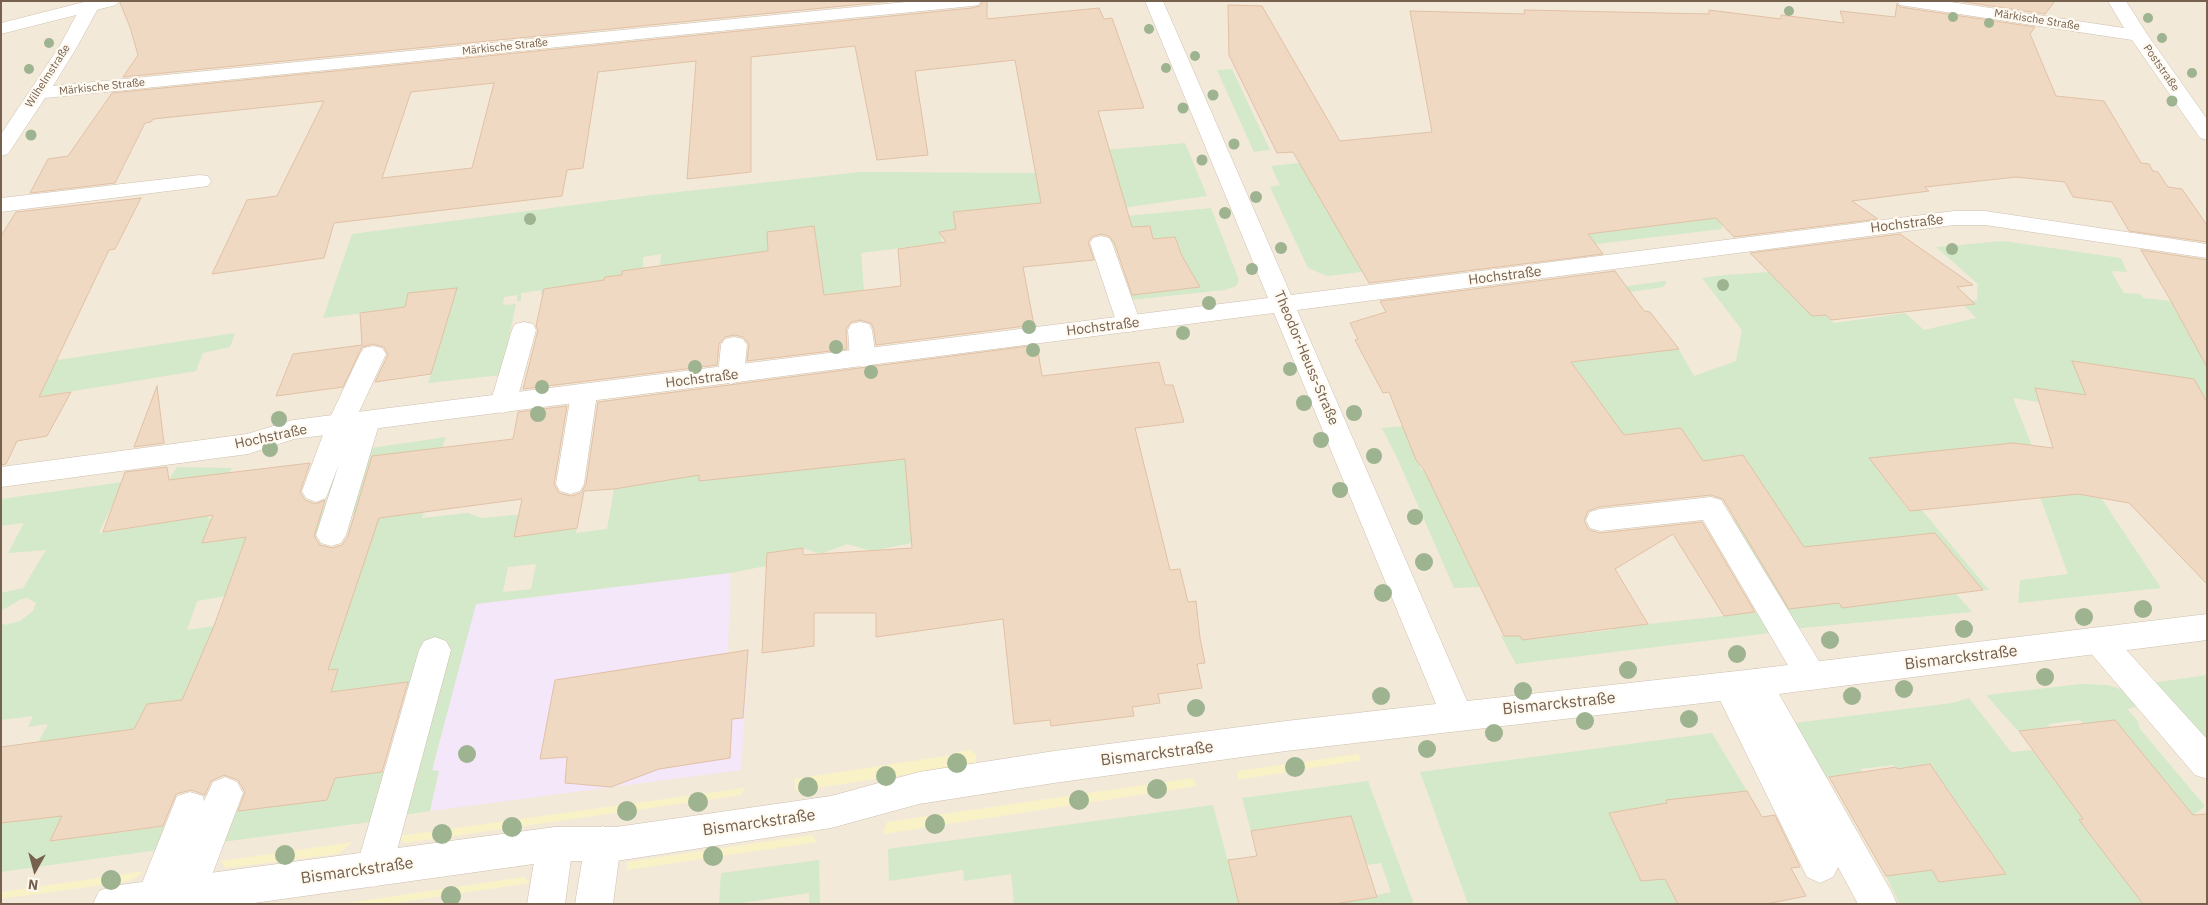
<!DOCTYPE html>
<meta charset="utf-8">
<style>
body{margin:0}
#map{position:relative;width:2208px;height:905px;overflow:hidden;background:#fcf7eb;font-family:"IBM Plex Sans",sans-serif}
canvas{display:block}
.frame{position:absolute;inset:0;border:2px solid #76604e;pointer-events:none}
.north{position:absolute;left:10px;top:845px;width:50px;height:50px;-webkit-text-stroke:4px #fefaf1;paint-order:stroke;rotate:187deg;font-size:14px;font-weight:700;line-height:20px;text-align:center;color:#76604e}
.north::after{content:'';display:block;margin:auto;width:18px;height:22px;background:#76604e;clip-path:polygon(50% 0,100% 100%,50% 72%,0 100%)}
</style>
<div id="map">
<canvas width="2208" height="905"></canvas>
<div class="frame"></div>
<div class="north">N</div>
</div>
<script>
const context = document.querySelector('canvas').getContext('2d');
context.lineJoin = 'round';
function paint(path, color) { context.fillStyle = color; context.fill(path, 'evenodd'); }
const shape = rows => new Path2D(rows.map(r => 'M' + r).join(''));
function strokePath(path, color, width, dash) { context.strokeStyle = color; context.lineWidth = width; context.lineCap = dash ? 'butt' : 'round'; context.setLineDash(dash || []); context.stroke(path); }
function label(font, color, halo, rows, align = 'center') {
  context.font = font + ' "IBM Plex Sans",sans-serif'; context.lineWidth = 4.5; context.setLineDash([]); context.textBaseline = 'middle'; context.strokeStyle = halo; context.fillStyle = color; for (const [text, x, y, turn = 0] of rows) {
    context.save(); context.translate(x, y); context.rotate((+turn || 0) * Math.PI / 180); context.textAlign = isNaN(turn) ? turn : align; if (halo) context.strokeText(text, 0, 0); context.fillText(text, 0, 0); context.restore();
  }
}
paint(shape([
 [1,1,2207,1,2207,904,1,904]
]), '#f3e9d9');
paint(shape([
 [730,573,728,658,748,660,741,770,430,811,439,771,432,771,475,604]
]), '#f4e7f9');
paint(shape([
 [1232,69,1270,150,1254,152,1217,70],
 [1708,119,1722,229,1327,276,1308,268,1270,187,1280,185,1271,166],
 [1537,182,1698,220,1586,234],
 [1185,143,1207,196,1122,208,1105,150],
 [860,172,1038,173,1045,206,955,221,956,229,940,232,942,243,861,253,865,303,660,266,661,254,643,257,643,269,623,271,622,275,605,277,603,287,541,295,541,290,521,293,521,301,517,301,517,295,504,297,503,305,516,304,501,375,428,383,453,302,323,318,352,234,651,195],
 [1211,208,1239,280,1236,286,1225,290,1130,300,1126,293,1140,291,1142,294,1190,288,1194,284,1175,237,1153,239,1150,226,1119,229,1122,243,1109,244,1108,239,1111,239,1105,218],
 [2003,241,2121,258,2127,272,2111,271,2124,293,2140,294,2143,298,2171,301,2194,343,2207,345,2207,402,2073,361,2080,379,2090,396,2035,388,2039,402,2013,398,2049,489,2101,498,2161,588,2018,603,2020,580,2068,574,2040,497,1870,458,1908,510,1921,509,1989,590,1983,590,1935,533,1801,548,1842,607,1956,594,1972,612,1792,629,1731,534,1743,455,1703,461,1681,428,1620,435,1601,403,1571,362,1675,349,1677,346,1694,376,1736,361,1742,330,1702,278,1724,275,1769,272,1812,316,1826,315,1834,323,1905,313,1924,330,1976,318,1962,303,1977,300,1978,284,1936,247],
 [1665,281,1667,282,1663,287,1630,292,1636,299,1585,306,1575,293],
 [235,333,230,347,203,353,196,371,1,403,12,367],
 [1404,426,1421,470,1425,470,1480,587,1454,588,1399,462,1382,428],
 [920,433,921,457,905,461,908,493,941,488,943,507,956,505,956,501,968,499,973,531,872,551,847,544,821,554,803,548,768,553,766,566,730,573,476,604,432,770,439,771,430,811,404,815,439,691,410,697,408,682,331,692,338,669,288,674,264,735,210,743,220,719,189,722,200,699,147,704,134,729,100,734,92,751,34,761,36,757,30,758,48,724,28,727,33,716,1,720,1,623,5,625,20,621,33,611,36,603,27,598,21,599,1,611,1,593,23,588,46,550,8,553,24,523,1,526,1,499,123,482,99,533,150,525,171,476,177,467,232,468,218,493,208,519,212,518,203,543,291,530,294,524,319,520,330,490,326,490,339,450,345,450,317,537,312,538,294,585,197,601,187,630,214,626,211,636,241,631,222,678,266,670,289,616,348,609,358,581,349,581,366,531,348,533,352,521,424,512,422,518,468,513,482,518,526,514,523,531,544,528,546,515,536,516,537,513,551,512,548,532,577,528,576,533,607,529,614,489,666,480,667,475,699,470,699,481,743,476,745,457,764,455,766,473,825,464,825,468,868,463,868,439],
 [536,564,531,589,503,592,508,567],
 [446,437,442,448,374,456,355,514,349,515,371,448],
 [1760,612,1770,633,1516,664,1501,636,1520,636,1522,640,1612,630,1612,628],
 [2207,675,2207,745,2152,683],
 [2081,684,2108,685,2126,691,2134,700,2136,707,2127,709,2137,720,2140,729,2205,806,2193,815,2115,720,2083,724,2080,720,2048,724,2051,728,2018,731,1986,695],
 [1969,698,2011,752,2032,750,2148,904,1901,904,1898,901,1886,876,1932,870,1939,882,1960,880,1997,861,1930,764,1897,769,1894,765,1860,769,1862,772,1825,778,1794,723,1952,703],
 [1712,733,1747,791,1609,813,1641,881,1665,879,1678,904,1468,904,1420,772],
 [384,772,370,822,222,842,234,811,327,800,335,778],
 [1368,781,1414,904,1334,904,1377,897,1377,895,1391,892,1381,863,1367,865,1351,816,1251,831,1242,798],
 [1213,805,1239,904,1014,904,1011,874,964,881,963,870,889,881,888,849],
 [63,815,51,841,169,826,158,850,1,872,1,823],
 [819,860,820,904,809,904,809,893,735,904,719,904,721,873]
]), '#d3e9c9');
paint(shape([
 [969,750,976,754,976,764,796,791,794,779,952,755,956,752],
 [1358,754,1361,760,1238,780,1238,771],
 [1193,778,1197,786,883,834,887,822],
 [744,788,742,795,404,843,398,836],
 [812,835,817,842,627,870,627,862],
 [353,842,338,854,225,868,221,861],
 [145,871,130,881,1,899,1,892],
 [524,877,530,883,388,904,340,904]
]), '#f9f2c7');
const building = shape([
 [121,1,894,1,123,77,138,55,130,27,120,3,121,1],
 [983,1,987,1,987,19,1099,8,1104,19,1112,18,1144,108,1098,111,1132,227,1150,226,1153,239,1175,237,1182,256,1200,287,1132,295,1114,242,1109,236,1101,234,1093,236,1088,242,1094,260,1023,267,1034,325,876,345,874,330,871,323,860,320,851,322,846,329,847,349,747,361,749,344,743,337,734,335,725,337,719,344,717,365,523,389,538,330,536,326,544,289,604,280,605,277,622,275,622,271,768,251,767,232,814,226,824,295,901,286,898,249,946,242,939,232,956,229,953,212,1041,203,1015,60,915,71,928,155,877,160,855,46,751,57,751,172,687,179,696,61,598,72,583,168,567,170,562,196,334,223,324,258,212,274,247,200,277,196,324,101,153,119,151,122,145,123,115,183,30,193,48,159,68,156,112,93,972,8,980,6,983,1],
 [494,83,472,168,382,178,411,92,494,83],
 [1958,1,2055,1,2045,14,1958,1],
 [1897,4,1900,7,2035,27,2030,34,2056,96,2104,101,2141,163,2149,164,2153,171,2158,172,2168,187,2182,189,2207,225,2207,242,2129,231,2112,202,2073,197,2065,182,2016,177,1925,187,1929,191,1852,201,1878,219,1734,237,1716,218,1588,234,1603,254,1369,283,1293,152,1277,153,1229,55,1228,5,1262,6,1340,141,1432,132,1410,11,1525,14,1524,10,1709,14,1709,10,1781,19,1781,15,1844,23,1840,11,1895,17,1897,4],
 [141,198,115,249,109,250,39,397,71,392,47,436,17,441,6,464,1,465,1,236,16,212,141,198],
 [1900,234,1973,285,1957,287,1975,304,1831,320,1826,315,1812,316,1750,253,1900,234],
 [2141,250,2207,260,2207,367,2171,301,2141,250],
 [1615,271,1644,311,1650,312,1679,349,1571,362,1624,435,1681,428,1703,461,1743,455,1804,547,1935,533,1983,590,1842,608,1839,603,1789,609,1723,499,1711,495,1599,507,1588,511,1584,521,1589,530,1600,533,1702,522,1755,612,1724,616,1673,534,1615,569,1648,624,1522,640,1520,636,1504,636,1424,470,1416,460,1389,392,1383,393,1355,340,1358,339,1350,323,1386,312,1380,301,1615,271],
 [457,288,431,374,375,382,388,355,384,347,373,344,362,347,343,387,276,396,293,354,362,345,360,313,405,307,408,293,457,288],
 [1037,345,1042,376,1159,362,1165,385,1173,385,1184,422,1135,428,1170,570,1180,569,1188,602,1196,601,1200,638,1205,663,1197,664,1202,688,1158,694,1160,703,1132,707,1134,716,1051,726,1050,720,1014,724,1003,619,876,637,876,613,814,613,814,646,762,653,767,553,803,548,803,555,912,548,905,459,699,481,699,475,614,489,584,491,577,528,514,537,522,499,379,518,328,670,338,669,331,692,408,682,382,772,335,778,327,800,238,811,245,792,238,780,224,775,211,781,205,795,191,790,176,794,163,826,119,832,50,841,62,816,1,823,1,747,134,729,147,704,182,700,214,626,246,537,202,543,213,515,103,532,125,472,167,467,169,480,310,463,300,492,305,500,315,504,325,500,314,536,320,545,332,548,342,545,348,536,372,456,513,439,518,412,567,406,554,484,559,493,571,496,581,493,586,484,598,402,1037,345],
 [2072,361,2194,379,2207,402,2207,584,2129,503,2078,494,1910,511,1869,458,2013,443,2053,448,2035,388,2086,395,2072,361],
 [157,386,164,443,134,447,157,386],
 [748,650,743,718,732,719,730,758,659,769,611,787,565,783,567,757,540,759,555,680,748,650],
 [2115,720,2193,815,2207,814,2207,904,2143,904,2079,820,2083,819,2019,731,2115,720],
 [1930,764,1962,811,2006,874,1939,882,1932,870,1886,876,1829,777,1896,767,1897,769,1930,764],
 [1747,791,1762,817,1775,815,1800,867,1791,868,1806,896,1766,904,1678,904,1665,879,1641,881,1609,813,1667,803,1666,800,1747,791],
 [1351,816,1377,897,1334,904,1239,904,1228,860,1257,856,1251,831,1351,816]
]);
paint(building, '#f0d9c3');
strokePath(building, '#e2c1a5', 1);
const service = shape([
 [200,175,208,176,211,181,208,186,1,212,1,198,200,175],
 [1101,236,1109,238,1112,243,1141,324,1138,330,1129,332,1120,330,1117,324,1090,243,1093,238,1101,236],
 [524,322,533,324,536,330,516,404,512,410,503,413,494,410,490,404,512,330,515,324,524,322],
 [860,322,869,324,872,330,876,359,872,365,863,367,854,365,850,359,848,330,851,324,860,322],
 [734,337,743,339,747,345,744,375,740,381,731,384,722,381,718,375,721,345,725,339,734,337],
 [373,346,382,348,386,354,358,414,367,412,376,414,380,421,346,535,341,543,331,546,321,543,316,535,339,464,326,498,316,502,306,498,302,491,327,424,360,354,364,348,373,346],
 [584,385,593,388,597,394,584,484,580,491,570,494,560,491,556,484,571,394,575,388,584,385],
 [1711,497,1721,500,1822,666,1827,676,1822,686,1811,690,1800,686,1703,520,1600,531,1590,528,1586,520,1590,512,1600,509,1711,497],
 [2099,628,2110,632,2207,739,2207,779,2195,775,2088,650,2083,641,2088,632,2099,628],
 [435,637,446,641,451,650,392,869,387,881,374,887,361,881,356,869,419,650,424,641,435,637],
 [1755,669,1767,673,1891,891,1897,904,1858,904,1838,867,1833,877,1820,883,1807,877,1713,686,1717,676,1729,672,1741,678,1743,673,1755,669],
 [225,777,237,782,243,793,201,904,139,904,136,898,177,796,190,792,203,796,204,801,213,782,225,777],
 [603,826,616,831,621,843,613,904,575,904,585,843,590,831,603,826],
 [555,827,568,832,573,844,565,904,527,904,537,844,542,832,555,827]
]);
const minor = shape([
 [84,1,102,1,77,47,53,86,916,1,981,1,978,5,972,6,45,98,8,154,1,156,1,134,59,47,84,1],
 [1145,1,1163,1,1291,295,1954,211,1985,211,2207,244,2207,258,1985,225,1954,225,1297,310,1467,701,1755,669,2207,614,2207,640,1755,697,1286,751,1054,783,919,804,831,828,616,861,555,861,247,904,93,904,99,891,112,886,555,827,616,827,831,796,919,772,1054,751,1286,721,1436,704,1274,313,294,439,248,454,1,487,1,467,247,434,293,420,1268,298,1145,1],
 [1897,1,1944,1,2124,28,2108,1,2126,1,2147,34,2207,119,2207,140,2200,138,2132,40,1906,6,1900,5,1897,1]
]);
const secondary = shape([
 [88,1,119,1,116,5,1,34,1,23,88,1]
]);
strokePath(service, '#cec0b0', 1);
strokePath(minor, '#cec0b0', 1);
strokePath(secondary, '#d0c1ae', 1);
paint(service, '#fff');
paint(minor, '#fff');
paint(secondary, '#fff');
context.fillStyle = '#9eb390';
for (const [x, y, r] of [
 [1789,11,5],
 [1953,17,5],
 [2148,18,5],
 [1989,23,5],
 [1149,29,5],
 [2162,38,5],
 [49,43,5],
 [1195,56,5],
 [1166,68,5],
 [29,69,5],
 [2192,73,5],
 [1213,95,5.5],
 [2172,101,5.5],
 [1183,108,5.5],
 [31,135,5.5],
 [1234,144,5.5],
 [1202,160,5.5],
 [1256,197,6],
 [1225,213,6],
 [530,219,6],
 [1281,248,6],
 [1952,249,6],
 [1252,269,6],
 [1723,285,6],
 [1209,303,7],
 [1029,327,7],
 [1183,333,7],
 [836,347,7],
 [1033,350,7],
 [695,367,7],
 [1290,369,7],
 [871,372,7],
 [542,387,7],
 [1304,403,8],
 [1354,413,8],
 [538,414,8],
 [279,419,8],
 [1321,440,8],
 [270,449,8],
 [1374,456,8],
 [1340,490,8],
 [1415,517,8],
 [1424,562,9],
 [1383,593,9],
 [2143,609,9],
 [2084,617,9],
 [1964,629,9],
 [1830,640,9],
 [1737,654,9],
 [1628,670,9],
 [2045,677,9],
 [1904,689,9],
 [1523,691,9],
 [1381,696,9],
 [1852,696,9],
 [1196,708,9],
 [1689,719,9],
 [1585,721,9],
 [1494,733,9],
 [1427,749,9],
 [467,754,9],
 [957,763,10],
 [1295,767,10],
 [886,776,10],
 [808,787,10],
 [1157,789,10],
 [1079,800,10],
 [698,802,10],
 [627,811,10],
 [935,824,10],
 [512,827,10],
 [442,834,10],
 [285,855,10],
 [713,856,10],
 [111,880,10],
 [451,896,10]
]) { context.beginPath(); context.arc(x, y, r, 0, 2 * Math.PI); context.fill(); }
label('11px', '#76604e', '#fefaf1', [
 ["Märkische Straße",2037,20,9],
 ["Märkische Straße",505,47,-6],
 ["Poststraße",2161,68,55],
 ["Wilhelmstraße",48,76,-57],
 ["Märkische Straße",102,87,-6]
]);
label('14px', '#76604e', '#fefaf1', [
 ["Hochstraße",1907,224,-7],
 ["Hochstraße",1505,276,-7],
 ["Hochstraße",1103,327,-7],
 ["Theodor-Heuss-Straße",1306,358,67],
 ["Hochstraße",702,379,-7],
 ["Hochstraße",271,437,-12]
]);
label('16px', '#76604e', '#fefaf1', [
 ["Bismarckstraße",1961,658,-7],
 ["Bismarckstraße",1559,704,-6],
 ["Bismarckstraße",1157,754,-7],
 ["Bismarckstraße",759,823,-8],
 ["Bismarckstraße",357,871,-8]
]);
</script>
